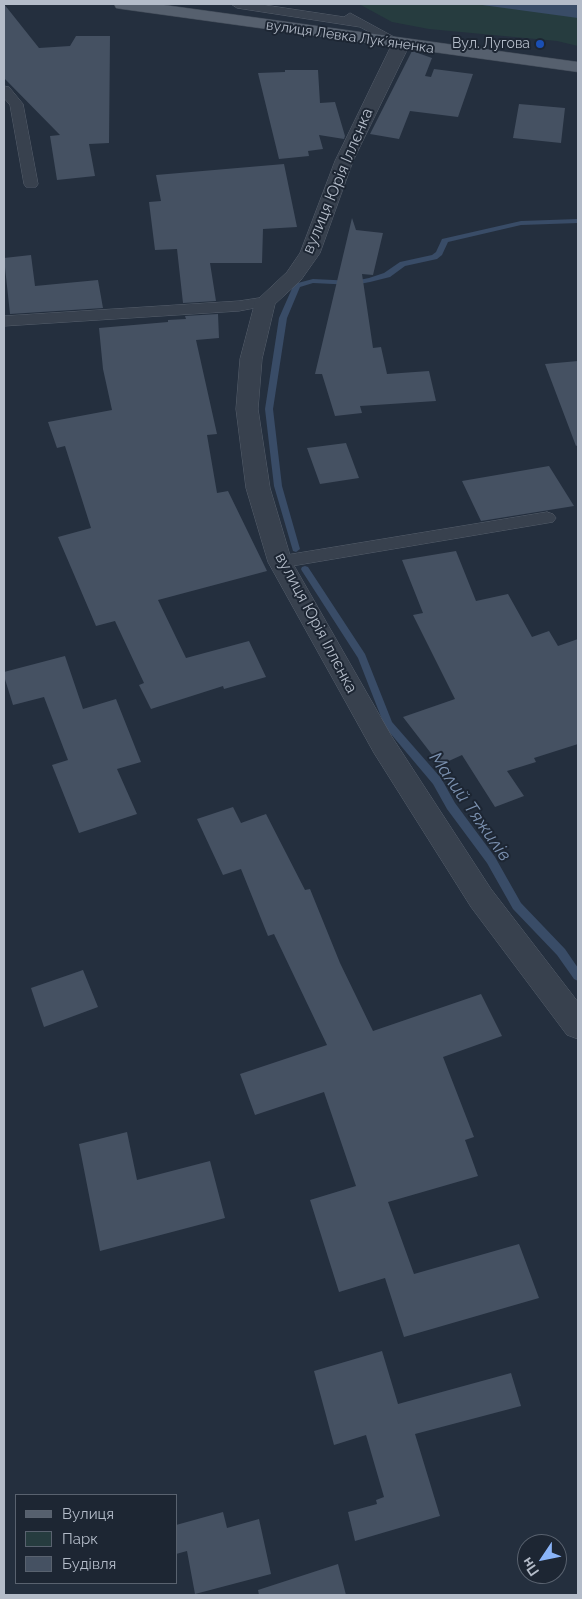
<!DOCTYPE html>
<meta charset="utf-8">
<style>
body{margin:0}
#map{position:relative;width:582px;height:1599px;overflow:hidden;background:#242f3e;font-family:Raleway,sans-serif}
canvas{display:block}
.frame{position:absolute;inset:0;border:5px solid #b4bcc9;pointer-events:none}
.legend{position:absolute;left:15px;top:1494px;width:162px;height:90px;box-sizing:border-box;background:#1d2633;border:1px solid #59626f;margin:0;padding:6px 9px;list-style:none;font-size:15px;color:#b4bcc9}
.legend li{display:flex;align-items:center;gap:10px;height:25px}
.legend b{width:25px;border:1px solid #59626f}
.north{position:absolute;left:517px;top:1534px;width:50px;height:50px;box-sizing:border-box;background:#1d2633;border:1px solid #59626f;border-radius:50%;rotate:236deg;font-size:14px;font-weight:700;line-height:20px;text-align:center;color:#b4bcc9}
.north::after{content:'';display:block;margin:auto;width:18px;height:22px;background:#8ab4f8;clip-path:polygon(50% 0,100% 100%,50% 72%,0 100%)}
</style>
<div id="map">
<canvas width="582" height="1599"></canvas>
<div class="frame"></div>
<ul class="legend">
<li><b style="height:6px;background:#56606e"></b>Вулиця</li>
<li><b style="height:14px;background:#263c3f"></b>Парк</li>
<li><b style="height:14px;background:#455162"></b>Будівля</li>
</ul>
<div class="north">Пн</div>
</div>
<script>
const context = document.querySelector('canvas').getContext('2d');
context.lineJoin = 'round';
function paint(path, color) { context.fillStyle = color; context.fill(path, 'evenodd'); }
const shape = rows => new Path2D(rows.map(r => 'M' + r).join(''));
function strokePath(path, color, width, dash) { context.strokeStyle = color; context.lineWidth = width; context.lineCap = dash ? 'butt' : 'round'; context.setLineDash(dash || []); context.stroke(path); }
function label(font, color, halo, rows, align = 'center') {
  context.font = font + ' Raleway,sans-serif'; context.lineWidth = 4; context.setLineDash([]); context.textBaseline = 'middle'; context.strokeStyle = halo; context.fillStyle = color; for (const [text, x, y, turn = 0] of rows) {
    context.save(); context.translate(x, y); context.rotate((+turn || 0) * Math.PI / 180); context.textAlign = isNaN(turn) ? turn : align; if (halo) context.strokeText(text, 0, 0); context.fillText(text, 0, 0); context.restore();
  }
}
paint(shape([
 [359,4,578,4,578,46,557,41,429,29,392,22]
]), '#263c3f');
paint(shape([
 [472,4,578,4,578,18,475,4]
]), '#394c67');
paint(shape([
 [578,219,578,223,521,225,448,242,442,255,437,259,405,266,390,277,370,282,354,285,313,283,300,287,287,318,273,409,282,486,300,549,296,552,293,551,274,486,265,409,279,318,294,284,313,279,354,281,369,278,384,273,400,262,432,255,436,252,442,239,521,221,578,219],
 [305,566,308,567,365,654,392,722,441,778,455,803,495,857,521,903,565,949,578,968,578,981,574,979,557,955,513,909,487,863,447,809,433,784,385,727,358,658,302,571,301,569,302,567,305,566]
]), '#394c67');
paint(shape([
 [4,4,39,48,70,46,76,36,110,36,109,143,89,144,95,176,57,180,50,136,60,135,4,78],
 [412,51,432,58,425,76,431,77,434,69,473,74,458,117,410,111,399,139,370,134],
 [285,70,318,70,320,103,335,102,345,136,344,139,319,135,323,149,308,151,309,156,279,159,258,73,285,72],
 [519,104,565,108,561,143,513,138],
 [284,164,297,227,263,229,262,263,210,263,216,301,183,303,177,249,155,250,149,202,161,201,156,175],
 [352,218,356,230,383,233,373,275,362,274,373,348,381,347,387,374,429,371,436,401,360,406,362,413,335,416,322,374,315,374],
 [31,255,35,286,98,280,103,308,10,314,4,258],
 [218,314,219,338,196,340,217,434,207,435,217,493,228,491,267,571,158,600,186,658,249,641,266,677,224,689,223,686,151,709,139,685,144,683,115,621,96,626,58,537,91,528,65,446,57,448,48,422,112,410,103,369,99,328,168,322,168,320,186,319,185,316],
 [578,361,578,445,576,446,545,364],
 [346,443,359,478,320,484,307,448],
 [549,466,574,506,481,521,462,481],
 [456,551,476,601,508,594,532,637,549,631,558,646,578,639,578,744,534,758,536,762,507,771,524,796,495,807,462,755,440,765,403,717,455,699,413,615,423,613,402,560],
 [65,656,83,709,116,699,141,762,117,769,137,814,79,833,52,765,68,760,44,697,13,705,4,676,4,672],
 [233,807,241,823,266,814,305,890,310,889,340,963,373,1031,481,994,502,1036,443,1057,474,1137,465,1140,478,1176,388,1202,414,1274,519,1244,539,1298,404,1337,385,1278,339,1292,310,1200,356,1186,324,1092,255,1115,240,1074,327,1045,274,934,268,936,241,869,223,875,197,819],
 [83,970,98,1007,44,1027,31,988],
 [127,1132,137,1180,210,1161,225,1218,100,1251,79,1144],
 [382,1351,398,1404,511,1373,521,1406,415,1434,440,1516,355,1541,348,1512,377,1504,376,1500,384,1497,366,1435,334,1445,314,1371],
 [223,1512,227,1528,259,1519,271,1574,195,1594,187,1551,176,1554,176,1525],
 [338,1564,346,1595,259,1595,258,1590]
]), '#455162');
const lane = shape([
 [231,4,258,4,344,17,350,13,407,44,405,47,397,47,360,27,237,8,231,4],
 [4,86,9,87,23,104,38,184,36,187,26,187,24,184,10,105,4,98,4,86],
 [265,297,270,299,273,302,270,305,239,311,4,326,4,316,239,301,265,297],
 [547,512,553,514,556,518,553,522,280,568,274,567,271,562,274,557,280,556,547,512]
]);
const street = shape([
 [401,39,407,40,410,44,353,161,320,253,301,280,275,304,262,359,258,409,270,488,292,562,392,737,491,889,578,1002,578,1039,567,1035,471,907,374,753,268,562,246,488,236,409,240,359,255,302,287,272,300,253,335,161,392,44,395,40,401,39]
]);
const primary = shape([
 [114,4,157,4,578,62,578,72,122,9,116,8,114,4]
]);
strokePath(lane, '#565f6c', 1);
strokePath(street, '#565f6c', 1);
strokePath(primary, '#414a57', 1);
paint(lane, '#38414e');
paint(street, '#38414e');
paint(primary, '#56606e');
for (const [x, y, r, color] of [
 [540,44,5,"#1a4fb4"]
]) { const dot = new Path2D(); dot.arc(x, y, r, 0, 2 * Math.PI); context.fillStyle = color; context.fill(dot); strokePath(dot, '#1d2633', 2); }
label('14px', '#b4bcc9', '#1d2633', [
 ["вулиця Левка Лукʼяненка",350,37,8]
]);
label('14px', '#b4bcc9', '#1d2633', [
 ["Вул. Лугова",530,44]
], 'right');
label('16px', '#b4bcc9', '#1d2633', [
 ["вулиця Юрія Іллєнка",338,181,-67],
 ["вулиця Юрія Іллєнка",316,623,62]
]);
label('italic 18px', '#7c92b1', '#1d2633', [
 ["Малий Тяжилів",470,807,55]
]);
</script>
